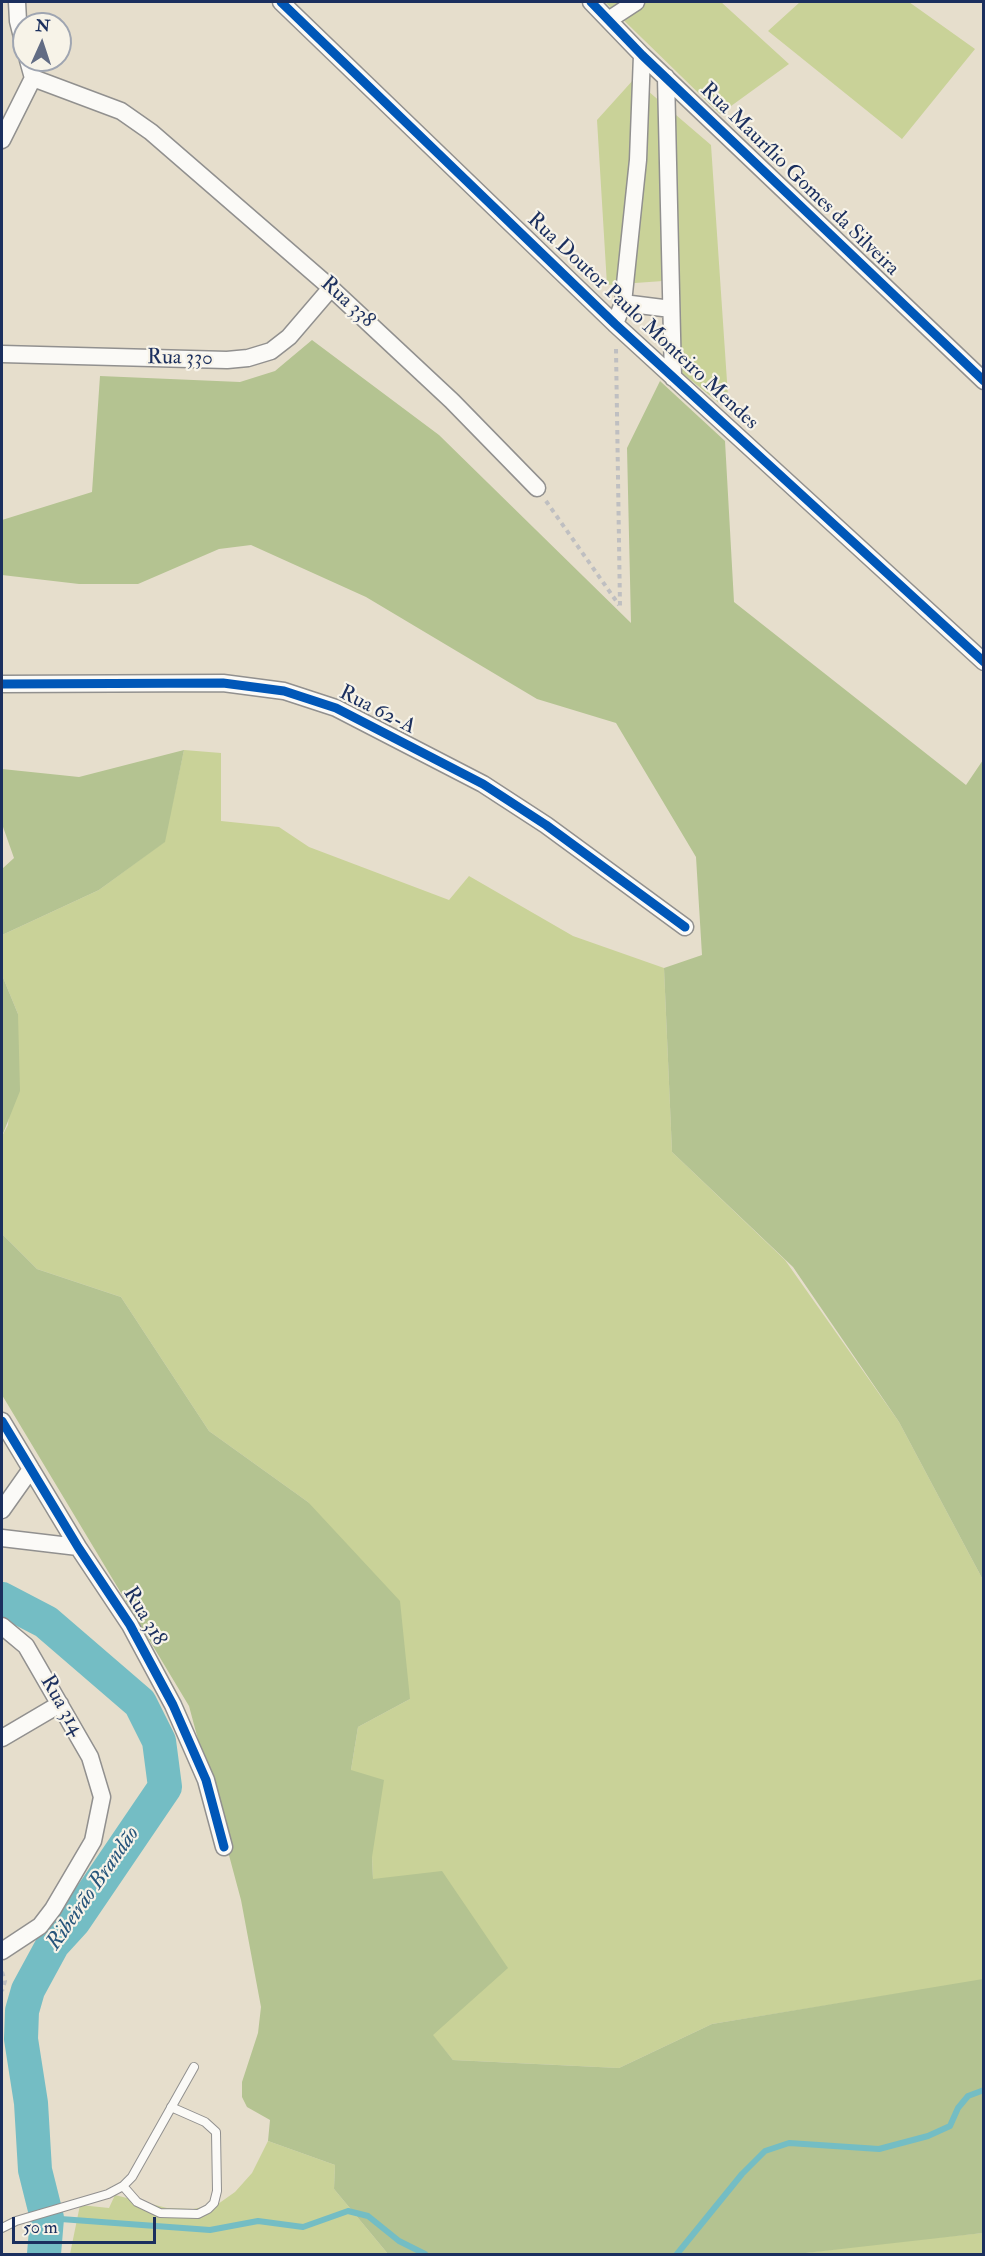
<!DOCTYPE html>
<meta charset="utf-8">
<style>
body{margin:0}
#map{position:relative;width:985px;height:2256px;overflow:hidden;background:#e6decc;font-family:"IM FELL Double Pica",serif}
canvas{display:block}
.frame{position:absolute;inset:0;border:3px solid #1b2f5e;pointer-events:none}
.north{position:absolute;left:12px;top:12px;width:60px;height:60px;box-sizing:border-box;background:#f7f3e8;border:2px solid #9fa5b1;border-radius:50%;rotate:3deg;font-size:16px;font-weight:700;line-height:24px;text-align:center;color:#1b2f5e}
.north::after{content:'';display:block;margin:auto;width:21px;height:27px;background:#626c84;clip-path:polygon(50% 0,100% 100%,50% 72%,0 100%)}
.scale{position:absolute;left:12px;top:2217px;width:144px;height:27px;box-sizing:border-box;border:3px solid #1b2f5e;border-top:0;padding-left:8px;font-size:18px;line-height:21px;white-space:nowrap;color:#1b2f5e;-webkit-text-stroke:4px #f7f3e8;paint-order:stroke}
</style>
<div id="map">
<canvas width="985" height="2256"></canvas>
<div class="frame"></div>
<div class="north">N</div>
<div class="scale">50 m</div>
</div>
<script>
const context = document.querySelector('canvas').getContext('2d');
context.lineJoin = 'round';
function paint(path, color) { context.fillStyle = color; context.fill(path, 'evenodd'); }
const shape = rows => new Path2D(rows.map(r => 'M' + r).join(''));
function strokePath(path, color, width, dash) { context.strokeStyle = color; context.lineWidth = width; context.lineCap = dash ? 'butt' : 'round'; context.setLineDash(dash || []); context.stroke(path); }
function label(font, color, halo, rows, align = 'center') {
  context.font = font + ' "IM FELL Double Pica",serif'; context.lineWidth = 4.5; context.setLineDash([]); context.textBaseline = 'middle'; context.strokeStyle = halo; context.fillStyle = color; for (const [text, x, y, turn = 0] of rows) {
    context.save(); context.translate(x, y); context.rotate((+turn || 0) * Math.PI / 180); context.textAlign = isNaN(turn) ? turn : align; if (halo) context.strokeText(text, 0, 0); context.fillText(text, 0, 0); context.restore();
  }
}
paint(shape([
 [605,2,721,2,789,64,720,114],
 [800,2,909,2,975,49,902,139,768,31],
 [634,79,711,145,729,411,677,369,677,280,607,285,597,120],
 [184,750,221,753,221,821,279,827,309,847,449,900,469,876,573,936,664,968,672,1152,785,1260,899,1422,983,1580,983,1980,712,2024,619,2068,453,2060,432,2035,373,1879,372,1857,351,1770,358,1727,410,1699,308,1502,209,1431,121,1297,37,1269,2,1234,2,1136,8,1125,18,1014,2,975,2,935,99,890,164,842],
 [268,2141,335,2165,334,2189,388,2254,70,2254,80,2205,109,2208,115,2195,167,2208,193,2209,218,2204,235,2192,252,2173],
 [983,2233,983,2254,797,2254,880,2243]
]), '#c9d298');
paint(shape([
 [312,340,439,435,631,623,627,448,660,381,725,441,734,602,966,785,983,760,983,1580,899,1422,793,1267,672,1152,664,968,702,955,696,857,616,723,537,699,366,597,251,545,219,549,138,584,79,584,2,575,2,520,92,492,100,376,240,382,275,371],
 [184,750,165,842,99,890,2,935,2,869,14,858,2,824,2,769,79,777],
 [2,975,18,1014,20,1091,2,1136],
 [2,1234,37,1269,121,1297,209,1431,308,1502,400,1601,410,1699,358,1727,351,1770,384,1780,372,1857,373,1879,442,1871,508,1968,433,2035,453,2060,619,2068,712,2024,983,1979,983,2233,797,2254,388,2254,334,2189,335,2165,268,2141,270,2120,247,2107,242,2097,242,2082,258,2033,261,2007,241,1900,189,1706,2,1395]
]), '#b4c391');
strokePath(shape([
 [47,2218,210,2230,258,2221,303,2227,348,2211,368,2216,399,2241,425,2254],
 [677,2254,742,2174,765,2151,789,2143,879,2149,928,2136,950,2126,958,2108,968,2096,984,2090]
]), '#74bdc4', 6);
strokePath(shape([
 [2,1599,46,1622,140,1703,159,1741,165,1787,74,1921,53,1944,28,1990,22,2011,21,2039,31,2103,35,2170,47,2218,44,2254]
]), '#74bdc4', 34);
const service = shape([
 [123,2186,137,2202,160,2213,198,2214,208,2209,214,2203,217,2191,216,2132,205,2122,171,2107],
 [2,2228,16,2221,108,2194,123,2186,132,2177,194,2067]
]);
const minor = shape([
 [17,2,18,21,24,45],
 [281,2,615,324,984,662],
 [591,2,642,55,984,381],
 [610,19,636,2],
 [28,60,33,78,121,111,151,132,331,288,452,401,537,488],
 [666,77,673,378],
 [2,140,33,78],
 [623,303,671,309],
 [615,324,623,303,638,160,642,55],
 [2,354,227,360,248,358,271,351,289,337,331,288],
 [2,684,223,683,284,691,336,708,483,784,546,825,685,927],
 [2,1421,78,1547,130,1625,173,1705,206,1780,224,1847],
 [2,1510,31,1469],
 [2,1538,78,1547],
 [2,1626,26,1646,90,1757,102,1797,93,1841,53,1909,40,1926,2,1951],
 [2,1738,60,1704]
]);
strokePath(service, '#91908f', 10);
strokePath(minor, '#91908f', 19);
strokePath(shape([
 [616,349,620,606],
 [546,501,619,605],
 [2,1972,5,1981,2,1991]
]), '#bfbfc1', 4, [4.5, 4.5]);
strokePath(service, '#fbfaf7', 8);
strokePath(minor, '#fbfaf7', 16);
strokePath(shape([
 [281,2,615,324,984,662],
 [591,2,642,55,984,381],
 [2,684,223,683,284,691,336,708,483,784,546,825,685,927],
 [2,1421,78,1547,130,1625,173,1705,206,1780,224,1847]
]), '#0057b8', 9);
label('21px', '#1b2f5e', '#f7f3e8', [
 ["Rua Maurílio Gomes da Silveira",799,180,44],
 ["Rua 338",347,303,42],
 ["Rua Doutor Paulo Monteiro Mendes",642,322,43],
 ["Rua 330",180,359,1],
 ["Rua 62-A",377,711,27],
 ["Rua 318",144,1617,59],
 ["Rua 314",61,1706,60]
]);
label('italic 22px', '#27557b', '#f7f3e8', [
 ["Ribeirão Brandão",94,1889,-55]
]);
</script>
